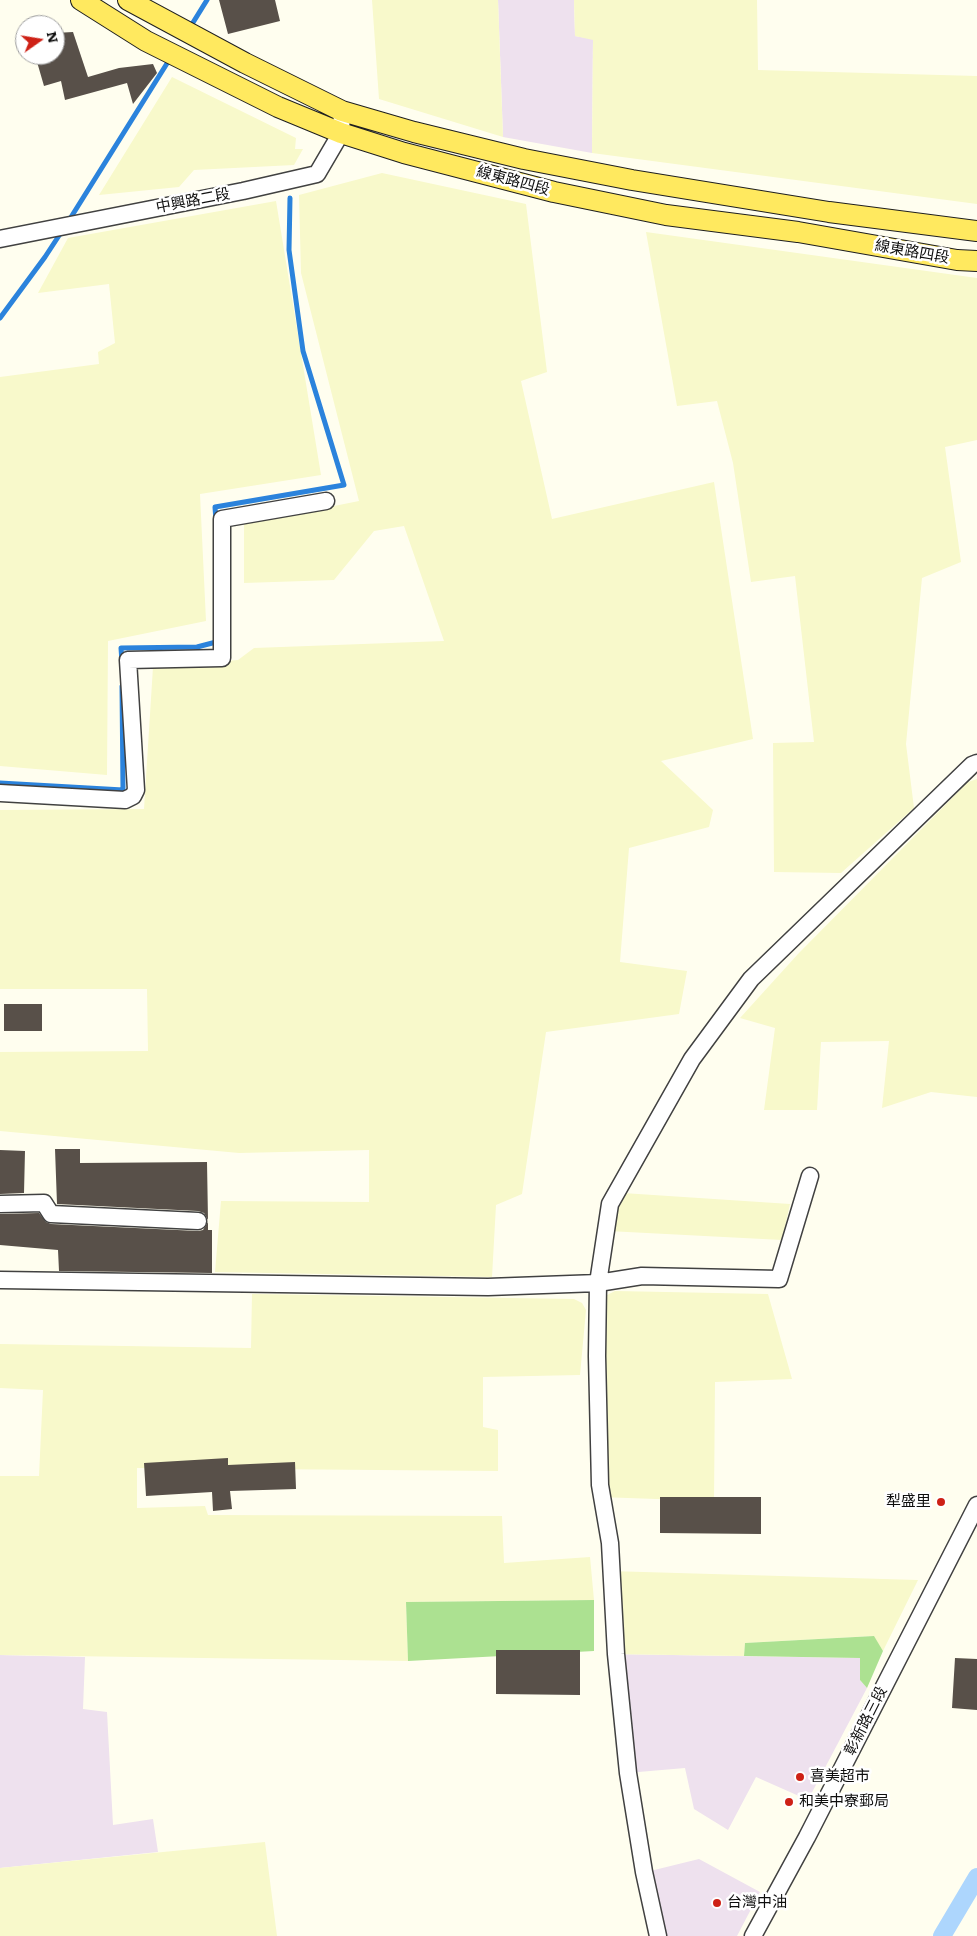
<!DOCTYPE html>
<meta charset="utf-8">
<style>
body{margin:0}
#map{position:relative;width:977px;height:1936px;overflow:hidden;background:#fffeef;font-family:Literata,serif}
canvas{display:block}
.north{position:absolute;left:15px;top:15px;width:50px;height:50px;box-sizing:border-box;background:#fff;border:1px solid #9f9f9f;border-radius:50%;rotate:77deg;font-size:14px;font-weight:700;line-height:20px;text-align:center;color:#0e0e0e}
.north::after{content:'';display:block;margin:auto;width:18px;height:22px;background:#ce2116;clip-path:polygon(50% 0,100% 100%,50% 72%,0 100%)}
</style>
<div id="map">
<canvas width="977" height="1936"></canvas>
<div class="north">N</div>
</div>
<script>
const context = document.querySelector('canvas').getContext('2d');
context.lineJoin = 'round';
function paint(path, color) { context.fillStyle = color; context.fill(path, 'evenodd'); }
const shape = rows => new Path2D(rows.map(r => 'M' + r).join(''));
function strokePath(path, color, width, dash) { context.strokeStyle = color; context.lineWidth = width; context.lineCap = dash ? 'butt' : 'round'; context.setLineDash(dash || []); context.stroke(path); }
function label(font, color, halo, rows, align = 'center') {
  context.font = font + ' Literata,"Noto Sans TC",serif'; context.lineWidth = 5; context.setLineDash([]); context.textBaseline = 'middle'; context.strokeStyle = halo; context.fillStyle = color; for (const [text, x, y, turn = 0] of rows) {
    context.save(); context.translate(x, y); context.rotate((+turn || 0) * Math.PI / 180); context.textAlign = isNaN(turn) ? turn : align; if (halo) context.strokeText(text, 0, 0); context.fillText(text, 0, 0); context.restore();
  }
}
paint(shape([
 [498,0,574,0,575,36,593,39,592,153,503,137],
 [608,1654,860,1658,860,1680,867,1688,808,1800,756,1777,728,1830,694,1809,685,1768,627,1773,617,1693],
 [0,1655,85,1657,83,1709,107,1712,113,1825,153,1819,158,1852,0,1868],
 [699,1859,760,1892,737,1936,657,1936,642,1873]
]), '#eee1ee');
paint(shape([
 [372,0,498,0,503,137,379,99],
 [574,0,757,0,758,70,977,76,977,204,592,153,593,40,575,36],
 [172,77,296,138,295,149,303,149,294,165,194,170,179,187,99,195],
 [382,173,526,204,547,372,521,381,552,519,714,482,753,739,661,761,713,810,709,827,629,848,620,962,687,971,679,1014,546,1032,522,1194,496,1205,492,1277,215,1272,221,1201,369,1202,369,1150,239,1153,0,1131,0,1052,148,1051,147,989,0,989,0,810,144,809,153,667,238,660,254,648,444,641,404,526,374,531,334,580,244,583,244,524,359,501,301,273,299,195],
 [276,201,321,475,200,494,206,621,108,641,107,775,0,766,0,377,99,364,98,352,115,343,109,284,38,293,68,238],
 [646,232,977,278,977,440,945,447,961,562,922,578,906,744,914,808,841,873,774,872,773,743,814,742,795,576,751,582,733,463,717,401,677,406],
 [977,779,977,1097,931,1092,882,1108,889,1041,821,1042,817,1110,764,1110,775,1028,740,1018,798,954,968,782],
 [623,1193,790,1204,782,1240,608,1231],
 [615,1291,768,1294,792,1379,715,1382,714,1501,599,1497,605,1296],
 [252,1294,574,1299,582,1303,586,1310,580,1375,483,1377,483,1427,498,1430,498,1471,137,1468,137,1508,205,1506,208,1515,502,1516,504,1563,590,1557,594,1600,406,1602,408,1661,0,1655,0,1476,39,1476,43,1390,0,1388,0,1344,251,1348],
 [609,1571,918,1580,883,1651,873,1636,745,1643,744,1656,608,1654],
 [265,1842,277,1936,0,1936,0,1868]
]), '#f8f9cb');
paint(shape([
 [594,1600,594,1651,408,1661,406,1602],
 [874,1636,883,1651,867,1688,860,1680,860,1658,744,1656,745,1643]
]), '#ace191');
strokePath(shape([
 [189,29,207,0],
 [68,222,171,57],
 [0,318,45,257,62,231],
 [216,521,215,507,344,485,303,351,289,250,290,198],
 [122,662,121,648,197,647,220,641],
 [0,783,123,790,122,686]
]), '#2b83dc', 5);
strokePath(shape([
 [942,1936,977,1877]
]), '#add6fd', 18);
paint(shape([
 [219,0,275,0,280,21,228,34],
 [73,32,88,77,119,68,153,64,157,73,133,104,127,83,65,100,61,81,44,86,35,55,55,55,55,33],
 [4,1004,42,1004,42,1031,4,1031],
 [55,1149,80,1149,80,1163,207,1162,208,1220,204,1213,198,1211,57,1204],
 [0,1150,25,1151,24,1193,0,1194],
 [39,1213,46,1222,51,1224,198,1231,203,1230,208,1222,208,1230,212,1230,212,1273,59,1271,58,1250,0,1245,0,1214],
 [228,1458,228,1465,295,1462,296,1489,230,1491,232,1509,213,1511,212,1492,146,1496,144,1463],
 [660,1497,761,1497,761,1534,660,1533],
 [496,1650,580,1650,580,1695,496,1694],
 [955,1658,977,1659,977,1710,952,1708]
]), '#585049');
const minor = shape([
 [0,239,243,191,317,174,341,133,342,111],
 [0,793,125,800,133,796,136,790,128,660,222,658,222,519,326,501],
 [0,1204,44,1203,51,1214,198,1221],
 [0,1280,488,1287,598,1283,642,1276,779,1279,810,1176],
 [658,1936,644,1872,628,1773,616,1654,610,1543,600,1485,597,1356,598,1283,610,1204,692,1059,751,979,972,765,977,763],
 [753,1936,807,1837,977,1505]
]);
const major = shape([
 [81,0,146,41,278,107,341,133,404,153,554,192,666,215,798,232,957,260,977,261],
 [128,0,245,63,342,111,414,132,524,159,632,180,829,212,977,231]
]);
strokePath(minor, '#414141', 19);
strokePath(major, '#1f1f1f', 22);
strokePath(minor, '#fff', 16);
strokePath(major, '#ffe95f', 20);
for (const [x, y, r, color] of [
 [941,1502,5,"#ce2116"],
 [800,1777,5,"#ce2116"],
 [789,1802,5,"#ce2116"],
 [717,1903,5,"#ce2116"]
]) { const dot = new Path2D(); dot.arc(x, y, r, 0, 2 * Math.PI); context.fillStyle = color; context.fill(dot); strokePath(dot, '#fff', 2); }
label('15px', '#0e0e0e', '#fff', [
 ["線東路四段",513,181,15],
 ["中興路二段",193,201,-11],
 ["線東路四段",912,252,10],
 ["彰新路三段",866,1721,-63]
]);
label('15px', '#0e0e0e', '#fff', [
 ["犁盛里",931,1502,"right"],
 ["喜美超市",810,1777],
 ["和美中寮郵局",799,1802],
 ["台灣中油",727,1903]
], 'left');
</script>
